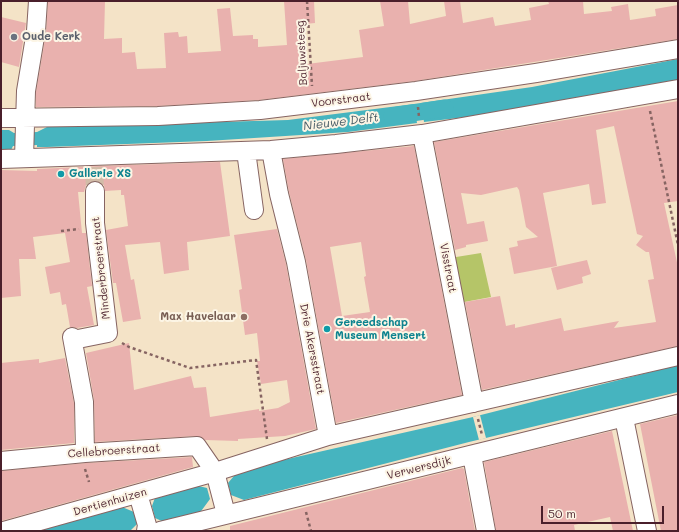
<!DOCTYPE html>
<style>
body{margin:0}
#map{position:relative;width:679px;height:532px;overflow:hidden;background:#f4e3c7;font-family:Mali,sans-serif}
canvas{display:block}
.frame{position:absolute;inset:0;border:2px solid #4a1f2b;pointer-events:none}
.scale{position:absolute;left:541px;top:506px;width:123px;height:18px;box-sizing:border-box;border:2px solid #4a1f2b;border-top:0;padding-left:5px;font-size:12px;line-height:14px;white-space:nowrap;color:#4a1f2b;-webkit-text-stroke:3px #fcf5e5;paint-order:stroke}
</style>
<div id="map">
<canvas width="679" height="532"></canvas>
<div class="frame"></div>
<div class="scale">50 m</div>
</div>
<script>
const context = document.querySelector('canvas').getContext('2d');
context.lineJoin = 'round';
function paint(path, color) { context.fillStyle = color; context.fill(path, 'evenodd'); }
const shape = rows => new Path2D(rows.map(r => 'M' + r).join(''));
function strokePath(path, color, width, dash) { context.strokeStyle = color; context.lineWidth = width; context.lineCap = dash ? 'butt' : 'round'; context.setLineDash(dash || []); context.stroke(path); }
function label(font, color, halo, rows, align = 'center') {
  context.font = font + ' Mali,sans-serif'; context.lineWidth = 4; context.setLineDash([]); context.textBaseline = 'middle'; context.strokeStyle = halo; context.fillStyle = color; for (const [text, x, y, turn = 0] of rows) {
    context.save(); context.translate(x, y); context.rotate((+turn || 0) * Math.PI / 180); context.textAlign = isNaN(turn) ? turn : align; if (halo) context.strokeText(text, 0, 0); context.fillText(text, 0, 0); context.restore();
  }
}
paint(shape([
 [481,253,491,297,459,303,450,258]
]), '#b5c568');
paint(shape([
 [678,59,678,83,466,117,424,122,421,103,532,87],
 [414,104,417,123,348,132,207,141,47,147,37,147,37,145,13,146,10,152,1,152,1,130,9,130,14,133,37,132,47,127,288,120],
 [678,365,678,392,469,442,244,500,231,495,228,483,239,470,473,417],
 [190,484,207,488,210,499,199,514,164,522,155,518,152,506,156,495],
 [122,507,134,512,137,524,130,531,31,531]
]), '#46b4bf');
paint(shape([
 [480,415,486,438,479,440,473,417]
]), '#f4e3c7');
strokePath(shape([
 [392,116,445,108]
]), '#46b4bf', 17);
paint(shape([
 [48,1,105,1,104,39,122,38,122,53,135,52,137,69,166,68,164,33,178,32,179,37,187,36,188,53,221,51,217,9,230,8,233,36,253,35,253,39,258,39,258,47,287,45,284,1,314,1,315,23,305,24,307,64,363,57,359,30,384,26,380,1,408,1,410,24,446,16,444,1,460,1,463,23,493,17,495,26,531,20,529,8,549,4,548,1,583,1,584,14,612,11,611,7,628,4,630,20,656,16,655,9,678,5,678,39,415,81,259,100,158,106,36,107,36,92,46,33],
 [1,17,26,23,19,67,1,62],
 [678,101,678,201,664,203,678,267,678,346,482,390,465,302,500,296,506,326,515,324,515,328,561,318,564,331,619,321,614,328,656,322,648,280,654,279,649,252,646,252,636,245,643,236,637,234,614,126,596,130,606,203,592,205,589,184,543,193,557,266,514,274,509,248,518,246,517,241,538,237,526,227,519,190,517,187,481,195,461,193,467,224,484,221,488,241,466,245,466,247,455,250,434,142],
 [414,146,462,395,336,423,306,260,289,192,283,159],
 [361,242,366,276,364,277,370,312,342,316,330,247],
 [220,162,230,236,187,242,189,270,164,274,160,242,125,245,131,280,134,279,141,319,123,322,116,283,113,283,106,230,128,226,124,195,121,195,121,190,105,191,104,185,95,181,90,182,86,185,84,192,78,192,82,233,86,233,92,286,87,287,94,325,77,328,70,327,66,304,62,305,60,292,50,294,45,267,70,262,65,233,33,237,36,259,19,259,21,296,1,298,1,170,37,171,37,169,100,166],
 [277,229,286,264,316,429,285,436,238,439,238,441,205,440,196,436,95,442,94,400,86,353,129,343,134,390,191,376,194,388,206,387,210,417,259,409,259,411,278,408,290,402,287,380,261,384,257,361,260,361,257,333,245,335,239,290,242,289,234,235],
 [587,260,591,274,582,277,583,283,557,290,551,268],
 [65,358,74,403,74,443,1,450,1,363,39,359,39,363],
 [678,415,678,531,661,531,640,424],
 [612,431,633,531,613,531,610,517,574,525,575,531,496,531,484,462],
 [192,457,193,467,1,521,1,471,86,463],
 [462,468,464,469,475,531,230,531,230,526]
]), '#e9b1ae');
strokePath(shape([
 [94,167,95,191]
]), '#d2bca8', 18, [18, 9]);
const minor = shape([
 [1,118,158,116,260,110,416,91,536,73,678,49],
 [422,134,474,403],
 [271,150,279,194,296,262,328,436],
 [246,151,254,210],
 [24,158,26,91,36,31,38,1],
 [1,159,271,150,336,144,422,134,678,89],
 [72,337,84,402,85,453],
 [73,340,108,333,95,223,95,191],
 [624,418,647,531],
 [472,455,486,531],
 [1,461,85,453,197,446,215,472,226,514],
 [138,494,147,525,146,531],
 [4,531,215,472,328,436,678,356],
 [160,531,678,404]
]);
strokePath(minor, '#866462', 20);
strokePath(shape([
 [307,1,312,86],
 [418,107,419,117],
 [650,111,678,245],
 [61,231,79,229],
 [122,343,129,347,190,368,256,360,267,439],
 [478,419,482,435],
 [85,469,89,482],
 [306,512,311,531]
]), '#866462', 2.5, [3, 3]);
strokePath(minor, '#fff', 18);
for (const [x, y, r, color] of [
 [14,37,4,"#6b7280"],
 [61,174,4,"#0f9aa8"],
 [244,317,4,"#8d6e63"],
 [327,329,4,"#0f9aa8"]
]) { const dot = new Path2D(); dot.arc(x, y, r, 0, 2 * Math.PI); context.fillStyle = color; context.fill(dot); strokePath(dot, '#fcf5e5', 1.5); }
label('bold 11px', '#5b616d', '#fcf5e5', [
 ["Oude Kerk",22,37]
], 'left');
label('11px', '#4a1f2b', '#fcf5e5', [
 ["Baljuwsteeg",302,53,-93],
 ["Voorstraat",341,100,-7],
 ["Minderbroerstraat",101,268,-96],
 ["Visstraat",448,268,79],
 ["Drie Akersstraat",312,349,79],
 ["Cellebroerstraat",114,451,-4],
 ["Verwersdijk",419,468,-14],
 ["Dertienhuizen",110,502,-16]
]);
label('bold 11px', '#0d838f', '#fcf5e5', [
 ["Gallerie XS",69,174],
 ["Gereedschap",335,323],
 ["Museum Mensert",335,336]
], 'left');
label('bold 11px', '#785e54', '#fcf5e5', [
 ["Max Havelaar",236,317]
], 'right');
label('italic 12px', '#485b66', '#fcf5e5', [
 ["Nieuwe Delft",341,122,-7]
]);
</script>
